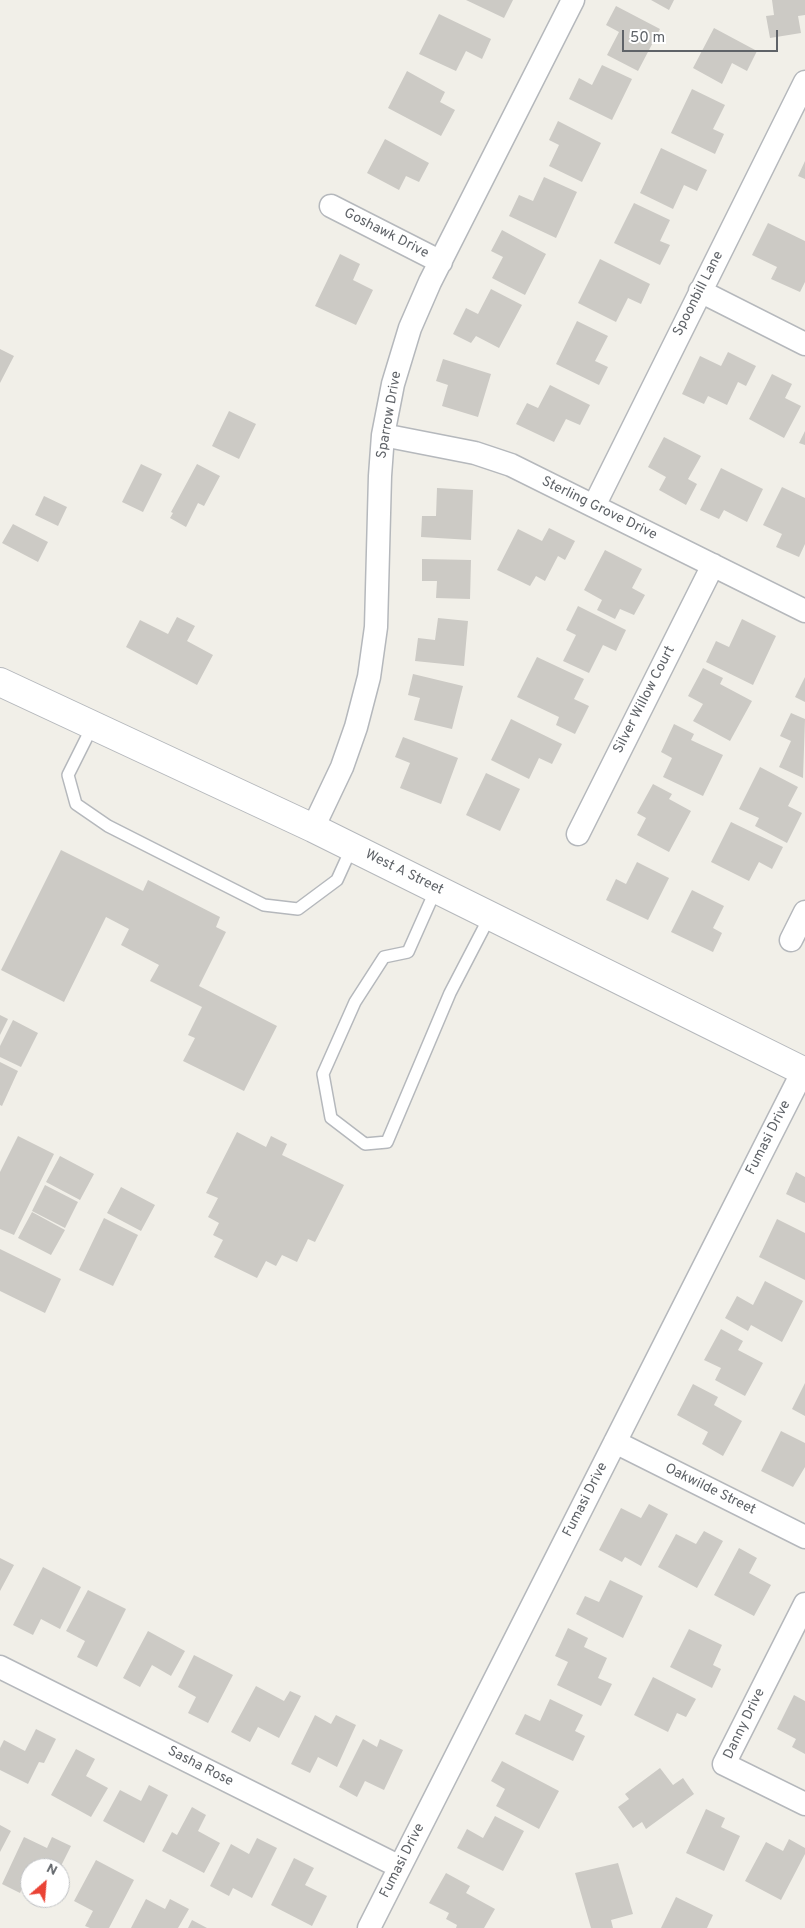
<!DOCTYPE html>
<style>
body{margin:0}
#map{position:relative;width:805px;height:1928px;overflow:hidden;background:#f1efe8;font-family:Overpass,sans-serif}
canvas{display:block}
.north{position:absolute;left:20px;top:1858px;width:50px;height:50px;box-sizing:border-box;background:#fff;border:1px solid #bfc1c3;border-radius:50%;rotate:27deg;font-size:14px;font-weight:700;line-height:20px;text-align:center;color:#5f6368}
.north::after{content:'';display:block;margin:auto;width:18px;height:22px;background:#ea4335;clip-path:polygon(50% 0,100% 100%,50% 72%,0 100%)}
.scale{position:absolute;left:622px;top:30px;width:156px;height:22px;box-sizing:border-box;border:2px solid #5f6368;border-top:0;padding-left:6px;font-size:15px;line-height:18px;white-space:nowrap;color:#5f6368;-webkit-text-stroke:4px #fff;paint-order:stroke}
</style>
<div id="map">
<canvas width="805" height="1928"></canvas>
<div class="north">N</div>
<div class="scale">50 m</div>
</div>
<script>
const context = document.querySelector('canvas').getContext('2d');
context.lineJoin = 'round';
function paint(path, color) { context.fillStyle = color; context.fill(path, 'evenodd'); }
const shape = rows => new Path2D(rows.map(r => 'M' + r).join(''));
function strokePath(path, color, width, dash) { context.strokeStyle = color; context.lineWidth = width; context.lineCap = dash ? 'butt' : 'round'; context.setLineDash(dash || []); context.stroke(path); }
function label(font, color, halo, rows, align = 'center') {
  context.font = font + ' Overpass,sans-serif'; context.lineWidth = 5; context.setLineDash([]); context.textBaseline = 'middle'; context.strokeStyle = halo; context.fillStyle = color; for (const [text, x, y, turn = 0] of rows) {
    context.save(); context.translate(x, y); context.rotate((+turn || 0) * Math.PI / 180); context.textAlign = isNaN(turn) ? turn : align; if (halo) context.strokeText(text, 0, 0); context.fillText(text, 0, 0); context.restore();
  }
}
paint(shape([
 [466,0,513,0,504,18],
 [651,0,674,0,669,10],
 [772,0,805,0,805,15,798,16,801,33,770,38,766,16,774,15],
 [616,6,660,29,638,71,607,55,619,32,606,25],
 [439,14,491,39,482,59,466,51,456,71,419,54],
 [714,28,757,51,747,71,732,63,722,84,693,68],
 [602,65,632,79,612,120,569,99,579,78,592,85],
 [407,71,445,92,440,102,455,110,441,136,388,108],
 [692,89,725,105,713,129,724,134,715,154,671,133],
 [558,121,601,143,582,182,549,166,559,145,549,140],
 [385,139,429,163,419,182,406,176,399,190,367,173],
 [661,148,707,170,697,191,684,185,673,209,640,193],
 [805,161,805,179,798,176],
 [544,177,577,192,556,238,509,216,519,195,533,201],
 [634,203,670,220,660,241,670,245,660,265,614,243],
 [768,223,805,241,805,282,800,292,771,279,777,267,752,255],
 [502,230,546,254,525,295,492,278,503,257,491,251],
 [340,254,360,264,353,280,373,290,356,325,315,306],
 [600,259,650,284,641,304,628,298,616,322,578,303],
 [491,289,522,305,499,348,476,336,471,343,453,334,466,308,478,314],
 [577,321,608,336,595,361,608,367,599,385,556,364],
 [0,349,14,356,0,383],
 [728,352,756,366,746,386,738,382,727,405,708,396,704,404,682,394,700,356,721,366],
 [443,359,491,374,478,417,442,406,448,385,436,381],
 [772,374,792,384,785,398,801,406,784,438,749,419],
 [550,385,590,405,580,425,566,419,554,442,516,424,527,403,538,408],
 [229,411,256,424,239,459,212,446],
 [805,431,805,445,799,443],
 [664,437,701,456,688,479,697,484,686,505,659,490,666,477,648,467],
 [141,464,162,474,143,512,122,502],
 [197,464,220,476,204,506,198,503,186,527,170,518,173,513,171,512],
 [721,468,763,489,747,522,724,510,719,519,700,510],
 [782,487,805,498,805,544,799,557,776,547,782,534,763,525],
 [437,488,473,490,471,540,421,537,422,516,436,516],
 [44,496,67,507,58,526,35,515],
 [13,524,48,542,38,562,2,543],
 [549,528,575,541,565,560,558,556,545,581,536,576,530,586,497,570,518,529,542,541],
 [605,550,642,569,632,588,645,595,634,615,620,609,615,619,597,610,602,600,584,590],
 [422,559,471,560,470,599,436,598,437,581,422,581],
 [578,606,626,630,616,651,603,645,589,673,563,661,576,635,566,630],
 [177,617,195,626,187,641,213,655,197,685,126,647,140,620,168,634],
 [438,618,468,621,464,666,415,661,418,638,435,640],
 [742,619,776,636,753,685,706,662,716,641,729,647],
 [537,657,584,679,574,699,589,706,575,734,556,725,559,717,517,697],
 [703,668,723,678,720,684,752,701,730,741,693,721,703,704,688,696],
 [413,674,463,686,452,729,414,720,420,698,408,695],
 [805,677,805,702,795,697],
 [791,713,805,719,803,778,779,767,791,741,780,736],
 [511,719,562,744,552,764,539,758,529,779,491,760],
 [674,724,694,734,691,740,723,755,703,796,663,777,672,758,661,752],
 [403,737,458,758,441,804,400,788,410,763,395,757],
 [760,767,798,787,788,806,802,813,787,843,755,826,759,818,739,809],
 [486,773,520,789,500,831,466,815],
 [653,784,672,794,669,799,691,811,669,852,637,835,646,818,637,813],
 [731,822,783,847,772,869,759,862,749,881,711,862],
 [61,850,143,891,148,880,220,917,216,927,226,932,199,986,277,1026,244,1091,183,1061,195,1038,188,1035,202,1007,150,981,159,965,121,945,129,929,106,917,64,1002,1,970],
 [637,862,669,878,648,920,606,900,616,879,626,884],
 [692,890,724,906,713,928,722,933,713,952,671,932],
 [0,1015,8,1019,0,1035],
 [13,1020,38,1033,21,1067,0,1057,0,1046],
 [0,1062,18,1071,2,1106,0,1105],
 [237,1132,266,1147,271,1136,287,1144,282,1155,344,1185,315,1242,308,1239,297,1262,282,1255,276,1266,266,1261,257,1278,214,1257,223,1240,213,1235,219,1223,208,1217,218,1198,206,1193],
 [18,1136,54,1154,14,1235,0,1229,0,1172],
 [60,1156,94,1174,80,1200,46,1182],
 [796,1172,805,1177,805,1203,786,1194],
 [45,1185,78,1202,65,1228,32,1211],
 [121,1187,155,1205,141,1231,107,1213],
 [32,1212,65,1230,51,1255,18,1238],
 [104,1218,138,1235,113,1286,79,1270],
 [777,1219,805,1233,805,1280,759,1257],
 [0,1249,61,1279,45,1313,0,1291],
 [765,1281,803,1301,782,1342,751,1325,748,1331,725,1318,737,1296,753,1305],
 [721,1329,743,1341,738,1350,763,1363,745,1396,715,1380,721,1368,704,1360],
 [805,1383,805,1416,792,1409],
 [693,1384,718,1397,714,1405,742,1421,723,1456,702,1444,708,1432,677,1415],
 [781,1431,805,1443,805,1467,793,1487,761,1471],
 [649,1504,668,1514,641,1566,625,1557,622,1562,599,1550,621,1508,641,1518],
 [704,1531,723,1541,697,1588,658,1567,676,1534,696,1544],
 [739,1548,757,1558,749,1573,771,1585,754,1616,714,1595],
 [0,1558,14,1565,0,1591],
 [43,1567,81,1587,60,1629,41,1619,33,1635,13,1625],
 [610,1580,643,1596,623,1638,576,1614,585,1596,599,1602],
 [88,1590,126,1609,97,1667,77,1657,85,1641,66,1631],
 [568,1628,588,1638,584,1647,607,1658,598,1678,612,1684,601,1706,557,1685,568,1662,555,1656],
 [689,1629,722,1645,713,1665,721,1669,712,1688,670,1667],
 [148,1631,185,1651,171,1676,152,1665,140,1687,123,1678],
 [194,1655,233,1675,208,1723,188,1713,196,1697,178,1687],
 [653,1677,696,1699,686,1717,677,1713,668,1732,634,1715],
 [256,1686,284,1701,290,1691,301,1696,279,1738,258,1727,250,1742,231,1732],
 [794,1695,805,1701,805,1754,792,1747,796,1739,777,1729],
 [550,1699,583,1715,575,1731,585,1736,573,1761,515,1734,525,1714,540,1721],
 [315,1715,331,1724,336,1715,356,1725,337,1767,318,1757,310,1773,291,1764],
 [36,1729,56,1739,44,1763,39,1762,28,1784,0,1770,0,1748,4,1740,25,1751],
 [363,1739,377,1747,380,1739,403,1750,384,1790,365,1781,357,1797,339,1787],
 [76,1749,95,1759,86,1776,108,1788,91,1817,51,1795],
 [502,1761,559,1791,539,1829,496,1806,505,1789,491,1781],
 [660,1768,673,1785,683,1778,694,1794,646,1829,642,1822,633,1828,618,1807,629,1799,625,1794],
 [149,1785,168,1795,144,1843,103,1821,120,1790,141,1801],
 [192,1807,206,1815,198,1831,220,1843,204,1873,162,1851,172,1832,177,1835],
 [706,1809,725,1818,721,1827,740,1836,724,1871,686,1853],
 [495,1816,524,1831,503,1871,457,1848,467,1829,483,1838],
 [0,1825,11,1831,0,1852],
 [24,1837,47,1848,52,1837,71,1846,60,1868,30,1868,30,1876,28,1876,20,1893,2,1884],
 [257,1838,277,1848,252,1898,233,1888,229,1896,210,1886,231,1844,249,1854],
 [789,1839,805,1848,805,1854,781,1900,745,1881,766,1842,783,1851],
 [294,1858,314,1868,305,1885,327,1896,312,1926,271,1905],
 [96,1860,134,1880,109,1928,90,1928,85,1926,93,1911,74,1901],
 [618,1863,633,1914,611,1920,613,1928,591,1928,575,1873],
 [446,1873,470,1886,466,1893,495,1909,484,1928,456,1928,457,1925,446,1919,449,1913,429,1903],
 [676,1897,713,1915,707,1928,661,1928],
 [146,1899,165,1909,170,1899,189,1909,178,1928,131,1928],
 [192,1920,207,1928,188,1928]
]), '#cccac5');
const service = shape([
 [93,725,68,775,76,804,108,826,264,905,298,909,337,880,352,847],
 [436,889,408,952,384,957,355,1002,323,1074,331,1118,365,1144,387,1142,450,993,490,916]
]);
const minor = shape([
 [331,206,441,262],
 [700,291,805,344],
 [383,435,475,453,511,465,805,611],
 [594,506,805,82],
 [313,828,342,767,356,727,369,677,376,627,380,476,383,435,393,384,410,328,430,282,573,0],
 [578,834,713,565],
 [791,940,805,912],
 [615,1442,805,1537],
 [805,1604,724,1764,805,1804],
 [0,1667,400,1867],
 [369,1928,803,1071]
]);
const tertiary = shape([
 [0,682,313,828,805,1072]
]);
strokePath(service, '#b5b8bc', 14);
strokePath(minor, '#b5b8bc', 25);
strokePath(tertiary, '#b5b8bc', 30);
strokePath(service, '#fff', 11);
strokePath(minor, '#fff', 22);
strokePath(tertiary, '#fff', 28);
label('14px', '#5f6368', '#fff', [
 ["Goshawk Drive",386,234,27],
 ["Spoonbill Lane",699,294,-63],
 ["Sparrow Drive",390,415,-80],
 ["Sterling Grove Drive",599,509,26],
 ["Silver Willow Court",645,700,-63],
 ["West A Street",404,873,26],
 ["Fumasi Drive",769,1138,-63],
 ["Oakwilde Street",710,1490,26],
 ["Fumasi Drive",586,1500,-63],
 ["Danny Drive",745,1724,-64],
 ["Sasha Rose",200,1767,27],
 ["Fumasi Drive",403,1861,-63]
]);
</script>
